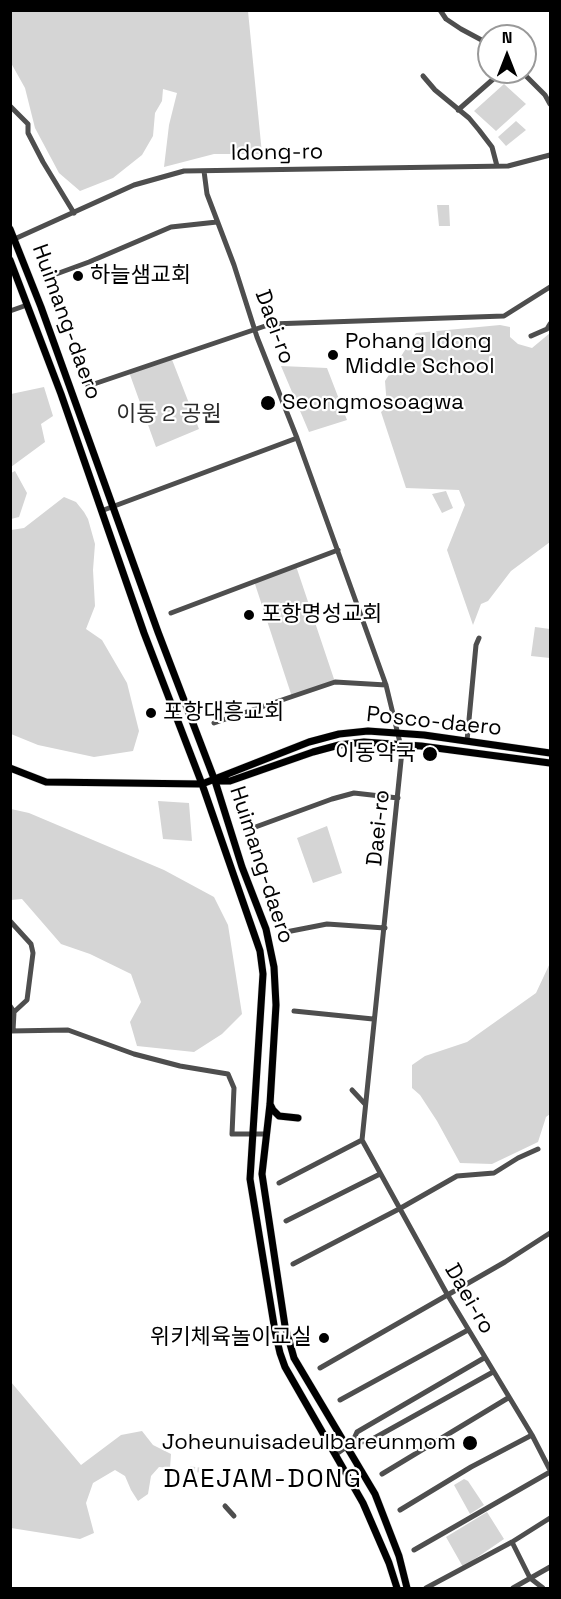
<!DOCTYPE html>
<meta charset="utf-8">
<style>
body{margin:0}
#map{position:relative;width:561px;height:1599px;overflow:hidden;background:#fff;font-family:"Space Grotesk",sans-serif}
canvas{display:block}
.frame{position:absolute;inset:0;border:12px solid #000;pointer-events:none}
.north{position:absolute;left:477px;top:24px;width:60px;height:60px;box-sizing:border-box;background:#fff;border:2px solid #999;border-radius:50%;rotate:0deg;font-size:16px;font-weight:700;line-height:24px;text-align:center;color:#000}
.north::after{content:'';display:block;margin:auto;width:21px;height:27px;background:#000;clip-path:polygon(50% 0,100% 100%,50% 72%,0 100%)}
</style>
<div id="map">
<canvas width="561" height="1599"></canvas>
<div class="frame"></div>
<div class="north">N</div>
</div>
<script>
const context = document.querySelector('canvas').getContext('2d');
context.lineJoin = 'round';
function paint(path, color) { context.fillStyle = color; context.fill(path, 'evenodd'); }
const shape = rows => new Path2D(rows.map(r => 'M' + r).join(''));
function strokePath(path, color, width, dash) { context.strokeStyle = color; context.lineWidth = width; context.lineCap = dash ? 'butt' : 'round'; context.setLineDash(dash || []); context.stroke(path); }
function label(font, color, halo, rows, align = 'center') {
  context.font = font + ' "Space Grotesk","Noto Sans KR",sans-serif'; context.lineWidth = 4.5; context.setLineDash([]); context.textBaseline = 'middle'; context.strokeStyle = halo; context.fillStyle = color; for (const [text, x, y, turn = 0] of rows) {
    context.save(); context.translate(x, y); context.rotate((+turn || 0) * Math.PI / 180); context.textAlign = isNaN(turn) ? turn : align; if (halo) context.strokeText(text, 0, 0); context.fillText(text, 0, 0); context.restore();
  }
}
paint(shape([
 [10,11,248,11,262,154,214,154,164,167,169,125,177,93,163,89,162,101,155,113,153,136,142,155,113,178,80,191,59,173,35,128,25,88,11,63],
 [504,84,526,104,496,131,474,111],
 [516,121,526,130,506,146,498,137],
 [437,205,449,205,450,226,439,226],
 [500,325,510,327,510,337,518,344,532,348,550,333,550,542,511,571,488,601,481,604,473,625,447,550,465,505,459,490,406,488,381,412,387,407,385,381,416,333],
 [171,357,199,429,156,447,129,372],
 [281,366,327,368,347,420,309,432],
 [44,387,53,416,41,424,45,442,11,467,11,394],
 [15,471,27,493,19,517,11,519,11,473],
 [446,491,453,508,442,513,432,494],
 [64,497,76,502,84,512,88,519,95,544,93,570,95,606,86,629,102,640,127,683,139,731,133,751,94,757,38,745,11,734,11,530,24,528],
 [296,566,335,682,292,697,254,581],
 [535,627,550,629,550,658,531,656],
 [158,801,189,803,192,841,163,839],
 [11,809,29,813,164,870,214,897,228,925,242,1014,222,1034,194,1052,137,1046,130,1022,141,1002,131,974,90,954,61,944,22,899,11,900],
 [327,826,342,873,313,883,297,838],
 [550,963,550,1114,546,1117,538,1142,492,1164,460,1163,437,1121,420,1095,412,1088,412,1065,425,1056,467,1042,536,993],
 [11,1382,81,1465,121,1435,142,1431,153,1445,171,1454,170,1468,159,1467,151,1476,148,1494,138,1501,131,1490,125,1476,115,1470,93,1483,86,1503,94,1533,80,1539,11,1528],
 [464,1479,468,1481,484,1505,470,1514,454,1485],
 [487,1512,504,1539,463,1567,446,1537]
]), '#d5d5d5');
strokePath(shape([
 [190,1469,199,1470]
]), '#d9d9d9', 5, [5, 2.5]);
const major = shape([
 [10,229,41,307,158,632,215,781,242,867,266,929,274,967,276,1005,270,1104,262,1174,285,1326,294,1358,375,1494,399,1556,407,1588],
 [10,260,61,394,144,633,202,784,260,951,263,974,250,1179,275,1331,280,1353,285,1367,363,1503,389,1563,397,1588],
 [10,768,46,782,202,784,309,742,339,734,368,731,424,735,550,753],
 [215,781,230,781,313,752,339,745,364,742,421,746,550,763],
 [270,1104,273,1110,279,1116,298,1118]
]);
strokePath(major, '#dbdbdb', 8);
strokePath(shape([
 [440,10,446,19,461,29,489,44],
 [522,72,545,95,550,104],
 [423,76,435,90,469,118,479,130,492,147,497,166],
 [10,106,28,124,28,133,43,162,74,213],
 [458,110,499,74],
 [204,171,207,194,234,265,257,337,297,438,386,685,402,751,362,1140,447,1294,532,1435,550,1470],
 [10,241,134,185,184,171,508,166,550,155],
 [48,277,89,262,171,227,217,222],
 [10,311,27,305],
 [531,336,547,329,550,324],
 [88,386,271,324,504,316,550,287],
 [101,511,297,438],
 [171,613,338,550],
 [214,723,335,682,386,685],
 [467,741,476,645,479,638],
 [250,829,332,799,354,793,398,798],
 [10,921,31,944,33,953,27,1000,14,1012],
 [286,932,327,924,385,928],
 [10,1006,14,1012,13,1031],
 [294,1011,373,1019],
 [10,1031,68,1030,134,1054,180,1066,228,1074,234,1088,232,1134,267,1134],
 [352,1090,365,1104],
 [279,1183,362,1140],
 [286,1221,380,1174],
 [293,1264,399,1209,457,1176,494,1173,518,1158,538,1149],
 [320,1368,505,1262,550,1233],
 [340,1400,468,1330],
 [352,1443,369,1441,493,1372],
 [335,1455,352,1443,357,1432,484,1358],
 [382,1474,508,1398],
 [225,1506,234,1516],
 [400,1510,471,1467,532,1435],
 [512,1542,530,1578,543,1588],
 [414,1550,550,1472],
 [426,1588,512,1542,550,1518],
 [513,1588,550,1567]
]), '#4e4e4e', 5);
strokePath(major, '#000', 7);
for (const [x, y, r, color] of [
 [78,276,6,"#000"],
 [333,355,6,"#000"],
 [268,403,8,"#000"],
 [249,615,6,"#000"],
 [151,713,6,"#000"],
 [430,754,8,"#000"],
 [324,1338,6,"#000"],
 [470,1443,8,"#000"]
]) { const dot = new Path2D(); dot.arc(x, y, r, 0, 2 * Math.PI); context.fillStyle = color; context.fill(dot); strokePath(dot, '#fff', 2); }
label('22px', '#000', '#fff', [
 ["Idong-ro",277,153,-1],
 ["Huimang-daero",66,322,70],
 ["Daei-ro",274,327,70],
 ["Posco-daero",434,722,6],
 ["Daei-ro",379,828,-84],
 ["Huimang-daero",261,865,72],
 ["Daei-ro",469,1299,60]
]);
label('22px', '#000', '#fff', [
 ["하늘샘교회",90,276],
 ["Pohang Idong",345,342],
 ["Middle School",345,367],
 ["Seongmosoagwa",282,403],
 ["포항명성교회",261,615],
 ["포항대흥교회",163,713],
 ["이동약국",416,754,"right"],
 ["위키체육놀이교실",312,1338,"right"],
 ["Joheunuisadeulbareunmom",456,1443,"right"]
], 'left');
label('22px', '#2c2c2c', '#fff', [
 ["이동 2 공원",169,415]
]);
context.letterSpacing = '1.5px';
label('26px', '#000', '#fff', [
 ["DAEJAM-DONG",263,1480]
]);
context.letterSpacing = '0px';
</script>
